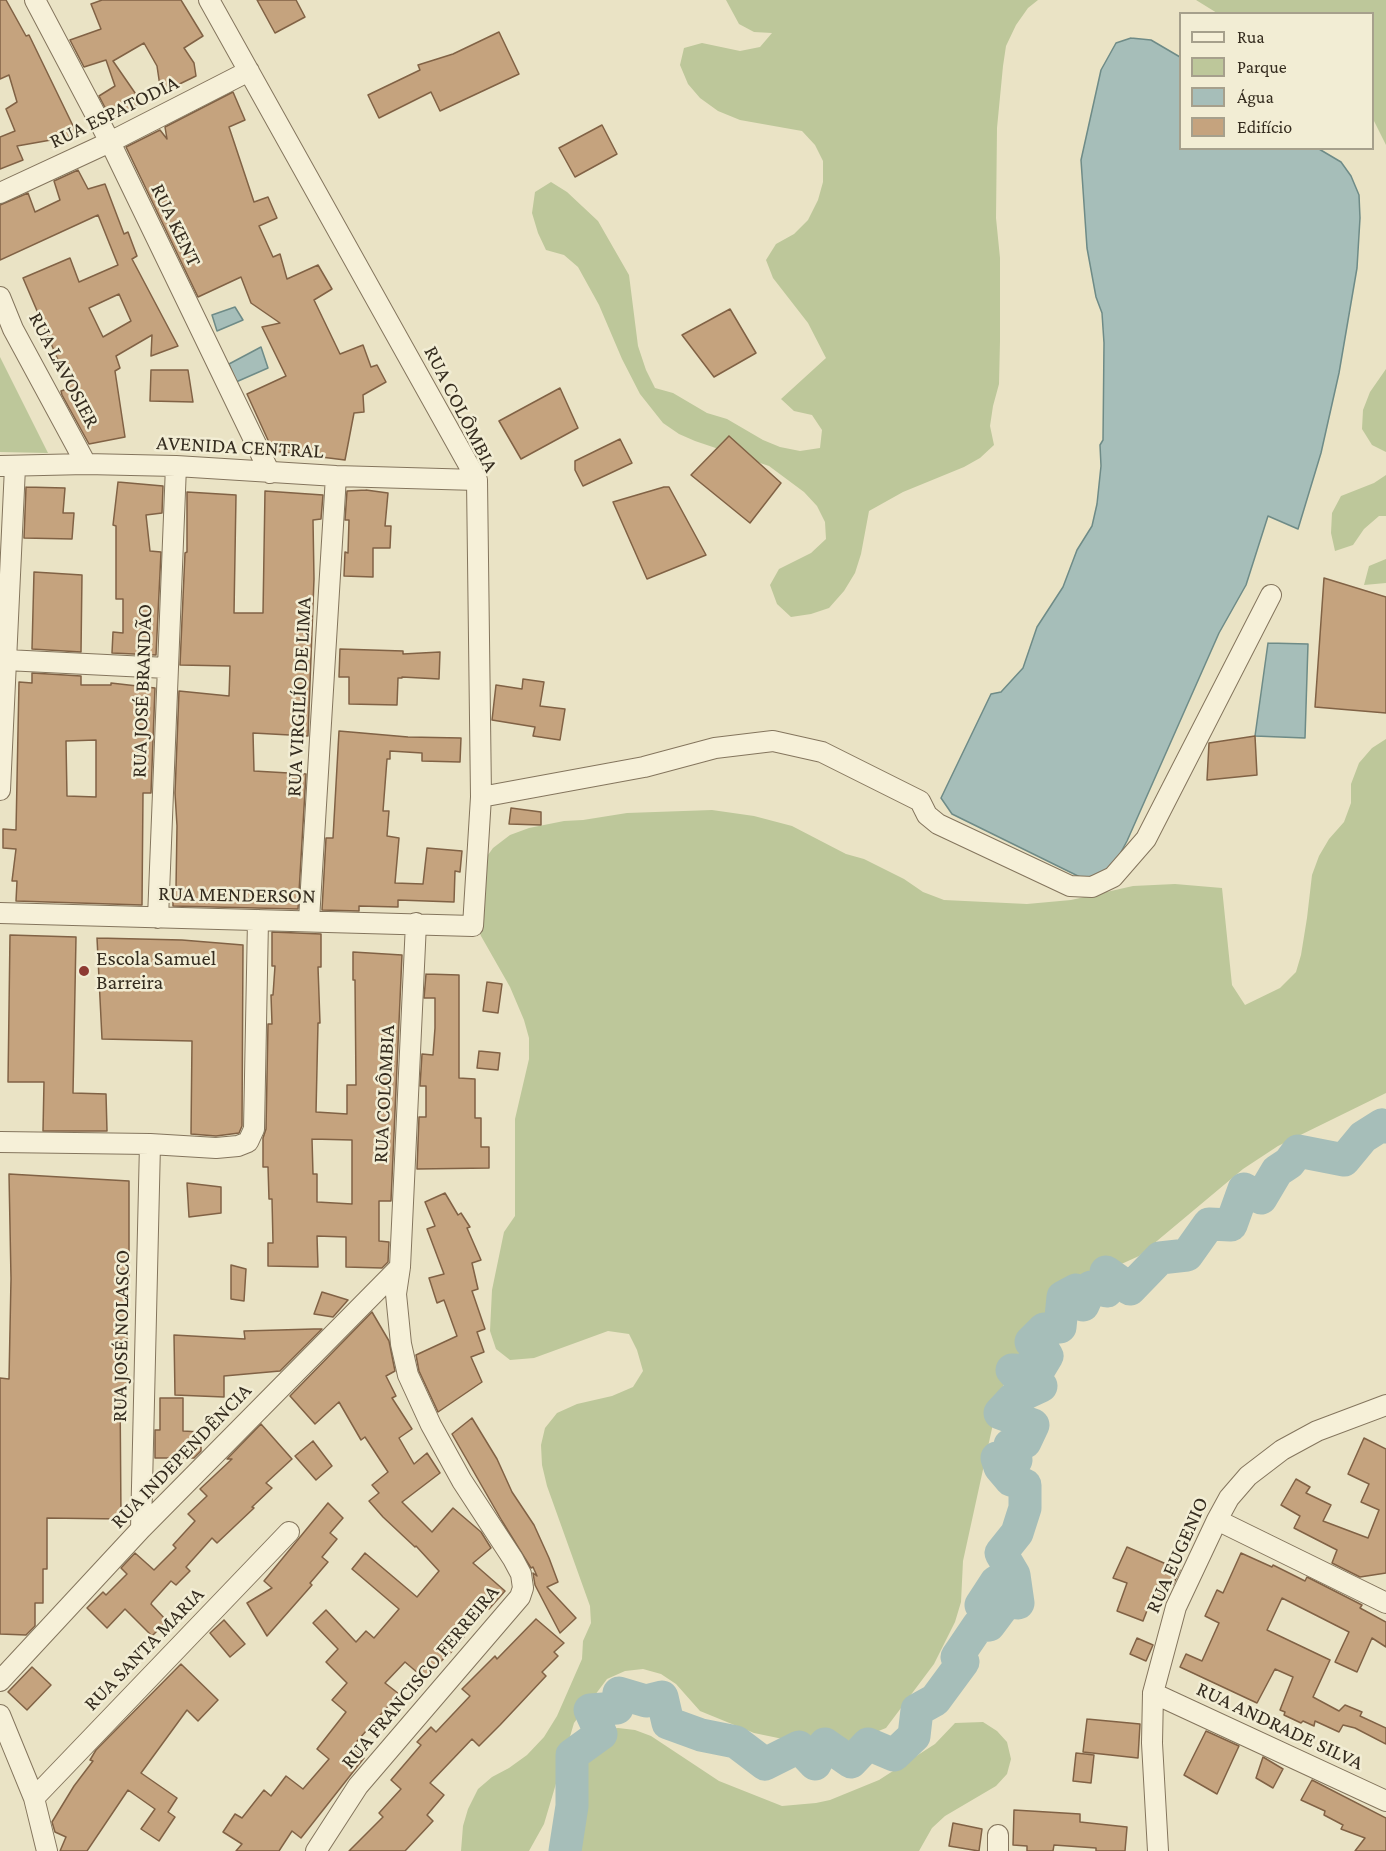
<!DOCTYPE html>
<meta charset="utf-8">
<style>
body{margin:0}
#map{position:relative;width:1386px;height:1851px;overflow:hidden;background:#eae3c5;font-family:"Crimson Pro",serif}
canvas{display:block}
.legend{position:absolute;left:1179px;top:12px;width:195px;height:138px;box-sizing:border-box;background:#f2edd4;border:2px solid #a6a08c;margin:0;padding:8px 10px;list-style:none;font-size:18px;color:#352c1f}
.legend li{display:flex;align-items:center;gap:12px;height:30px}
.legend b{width:30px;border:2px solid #a6a08c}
</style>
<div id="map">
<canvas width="1386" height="1851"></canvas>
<ul class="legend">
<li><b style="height:8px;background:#f6f0d8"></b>Rua</li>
<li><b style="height:16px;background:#bdc79a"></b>Parque</li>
<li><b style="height:16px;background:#a6beb9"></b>Água</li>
<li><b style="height:16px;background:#c5a37e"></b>Edifício</li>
</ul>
</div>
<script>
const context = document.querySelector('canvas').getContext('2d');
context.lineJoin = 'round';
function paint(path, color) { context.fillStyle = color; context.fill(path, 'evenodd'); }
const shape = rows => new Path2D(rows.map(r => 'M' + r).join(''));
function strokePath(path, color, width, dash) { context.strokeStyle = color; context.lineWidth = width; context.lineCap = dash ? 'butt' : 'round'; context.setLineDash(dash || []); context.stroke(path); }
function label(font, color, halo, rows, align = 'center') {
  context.font = font + ' "Crimson Pro",serif'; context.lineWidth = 5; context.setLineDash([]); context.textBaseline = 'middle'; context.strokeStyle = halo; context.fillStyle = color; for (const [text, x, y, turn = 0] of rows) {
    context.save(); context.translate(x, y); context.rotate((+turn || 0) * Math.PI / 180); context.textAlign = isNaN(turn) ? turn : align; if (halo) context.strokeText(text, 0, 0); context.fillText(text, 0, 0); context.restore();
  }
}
paint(shape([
 [726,0,1038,0,1028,8,1016,25,1006,46,1003,66,997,128,996,218,1000,258,1000,341,999,384,993,406,990,426,994,445,980,458,964,467,903,492,869,511,861,554,855,573,844,591,829,608,811,614,791,617,777,604,770,585,779,569,811,553,826,539,825,522,817,506,804,492,769,466,695,441,679,434,663,423,640,394,622,359,599,305,578,267,564,255,546,250,538,233,532,213,535,192,551,182,567,192,598,221,629,275,638,346,646,370,655,388,673,393,707,413,727,419,763,440,780,447,800,451,820,448,822,430,812,415,794,411,781,399,826,358,808,323,773,278,766,260,776,244,794,234,808,220,818,200,823,182,823,161,815,145,802,131,740,120,718,111,700,98,688,84,680,65,684,48,702,43,740,51,760,47,772,33,754,32,739,24],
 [1196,0,1386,0,1386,145,1373,119,1372,14,1217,13],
 [0,357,48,453,0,452],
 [1386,369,1386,452,1372,445,1362,429,1363,410,1370,392],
 [1386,475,1386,516,1379,516,1364,529,1353,545,1335,551,1331,533,1332,513,1341,496,1374,483],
 [1386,559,1386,583,1364,585,1369,566],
 [1386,739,1386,1093,1278,1146,1243,1169,1139,1256,1084,1281,1049,1311,1036,1325,1004,1383,998,1401,963,1561,961,1602,955,1622,934,1664,886,1728,866,1736,830,1746,812,1745,754,1733,700,1711,676,1684,661,1674,643,1669,625,1671,607,1679,574,1723,544,1824,529,1851,461,1851,463,1826,468,1809,478,1789,492,1777,509,1768,527,1755,544,1737,557,1716,582,1659,583,1641,591,1623,590,1606,547,1486,542,1465,541,1445,545,1428,557,1413,577,1404,612,1396,633,1387,643,1371,637,1350,629,1334,608,1331,534,1358,510,1360,496,1349,490,1331,492,1290,504,1232,515,1216,515,1119,529,1059,529,1038,524,1020,510,987,481,936,474,920,483,862,493,848,510,835,529,828,564,821,583,820,627,813,712,810,754,816,792,826,846,854,864,859,904,879,923,892,944,900,1027,904,1071,900,1133,886,1175,884,1222,888,1232,985,1245,1005,1280,988,1296,972,1301,955,1307,918,1312,875,1319,856,1329,839,1344,822,1351,803,1351,784,1359,763,1372,748],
 [983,1722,997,1731,1007,1742,1011,1759,1007,1774,996,1786,945,1816,932,1828,919,1851,575,1851,589,1740,601,1730,618,1728,635,1730,651,1736,719,1781,782,1806,816,1803,830,1800,879,1780,935,1744,955,1723]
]), '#bdc79a');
const water = shape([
 [1131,38,1151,40,1180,57,1180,148,1319,149,1341,162,1351,176,1359,195,1360,218,1357,268,1339,373,1321,453,1298,529,1268,516,1246,585,1219,633,1127,841,1114,865,1094,881,1082,878,952,814,941,798,991,694,1001,692,1023,668,1037,627,1063,587,1077,550,1092,526,1097,504,1101,466,1100,445,1103,440,1104,343,1102,313,1096,297,1087,248,1081,160,1101,70,1116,43,1131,38],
 [235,307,243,320,217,331,212,315,235,307],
 [261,347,268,368,236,382,229,364,261,347],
 [1268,643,1308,644,1305,738,1255,736,1268,643]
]);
paint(water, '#a6beb9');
strokePath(water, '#6e8b87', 1.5);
strokePath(shape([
 [565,1851,572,1806,572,1755,601,1734,590,1710,617,1708,619,1693,646,1701,662,1697,668,1723,701,1735,736,1742,765,1764,799,1747,815,1764,825,1744,851,1762,868,1744,894,1755,914,1736,917,1710,935,1700,963,1662,957,1657,978,1626,989,1625,1001,1609,981,1605,996,1582,1018,1603,1014,1575,1001,1553,1017,1533,1025,1508,1025,1485,1011,1480,1000,1467,997,1458,1016,1460,1010,1445,1025,1442,1033,1425,1000,1413,1013,1399,1041,1386,1021,1380,1012,1370,1038,1371,1047,1356,1041,1346,1031,1342,1044,1329,1060,1327,1063,1297,1076,1290,1083,1305,1091,1287,1107,1291,1106,1272,1130,1289,1160,1258,1187,1255,1209,1224,1231,1225,1244,1189,1261,1198,1277,1171,1289,1163,1298,1151,1344,1160,1363,1137,1382,1125,1386,1127]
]), '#a6beb9', 33);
const building = shape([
 [0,0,6,0,26,36,29,35,77,134,54,146,51,140,17,146,23,160,0,169,0,137,15,131,6,109,17,102,9,75,0,79,0,0],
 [102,0,181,0,203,36,184,48,194,63,196,76,161,93,157,66,144,43,113,61,142,103,111,119,99,96,115,86,106,60,84,67,70,40,101,29,91,4,102,0],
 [257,0,296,0,305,17,275,33,257,0],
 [499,32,519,74,440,111,431,92,379,118,368,95,420,70,418,65,453,54,499,32],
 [233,92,245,120,229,127,254,202,268,197,277,218,259,226,273,257,280,254,287,279,318,265,332,289,314,300,340,354,363,345,371,367,377,365,386,382,363,395,364,412,354,413,345,460,273,451,247,394,286,376,262,327,280,323,251,303,241,277,198,297,126,147,160,130,167,139,165,127,233,92],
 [602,125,617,154,575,177,559,148,602,125],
 [78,170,88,189,105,184,124,234,128,232,137,256,132,259,178,346,151,356,152,335,116,356,120,368,115,371,125,437,89,444,62,395,61,391,70,388,23,278,70,258,79,282,118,265,98,215,0,260,0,205,28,193,35,212,60,200,54,181,78,170],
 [119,294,131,321,103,337,89,308,119,294],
 [730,309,756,353,714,377,682,335,730,309],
 [151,370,188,370,193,402,150,401,151,370],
 [560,388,578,428,521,459,499,421,560,388],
 [729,436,781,483,750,523,691,475,729,436],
 [620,439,632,463,583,486,575,470,575,461,620,439],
 [118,482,163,486,162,513,146,515,150,551,161,552,156,655,112,653,113,632,123,633,123,599,116,599,116,526,113,525,118,482],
 [26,487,65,488,63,513,74,513,72,539,24,538,26,487],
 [664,487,669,487,706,555,647,579,613,502,664,487],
 [366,490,388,493,385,526,391,526,390,548,373,548,373,577,344,576,345,552,348,553,349,520,345,520,347,491,366,490],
 [265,491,323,495,321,519,313,520,314,579,308,736,253,733,254,771,306,774,298,909,173,906,173,888,176,888,177,826,175,793,179,691,229,696,230,666,180,665,185,553,187,552,187,492,236,495,234,613,263,613,265,491],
 [34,572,82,575,81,652,32,649,34,572],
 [1324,578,1386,597,1386,713,1315,707,1324,578],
 [340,649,403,651,403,654,440,652,439,679,402,677,402,678,398,678,397,705,349,704,349,677,339,677,340,649],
 [32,673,81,676,81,685,111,685,111,683,155,688,151,793,143,793,142,905,16,901,17,881,12,881,16,849,3,848,3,829,16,830,19,682,32,683,32,673],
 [96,740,96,797,67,796,66,741,96,740],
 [523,679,544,682,540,706,565,709,560,740,533,736,535,727,492,720,496,685,522,689,523,679],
 [339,731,408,737,461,738,460,762,422,761,422,753,390,751,390,759,387,759,383,811,389,811,387,836,399,838,395,883,423,884,427,848,462,851,460,872,455,871,454,902,398,900,398,907,359,906,359,911,322,910,326,838,333,838,339,731],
 [1255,736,1257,775,1207,780,1209,743,1255,736],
 [511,808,541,812,541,825,509,824,511,808],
 [272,932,321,934,321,967,318,967,320,1023,318,1023,316,1112,347,1114,347,1085,356,1085,355,980,353,980,353,952,402,955,391,1201,379,1201,379,1241,389,1242,388,1262,382,1268,346,1267,346,1237,317,1236,318,1267,268,1266,268,1243,273,1243,272,1199,269,1199,268,1167,263,1167,263,1138,266,1129,268,1024,272,1024,271,995,273,995,275,966,272,966,272,932],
 [312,1139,352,1140,352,1204,317,1202,317,1174,313,1174,312,1139],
 [10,935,76,937,73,1093,106,1094,107,1131,43,1131,44,1082,8,1082,10,935],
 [97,938,182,940,243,945,242,1126,239,1133,216,1136,191,1134,192,1041,102,1039,97,938],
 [426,974,459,975,459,1078,475,1079,475,1118,481,1118,481,1147,489,1147,489,1168,417,1169,419,1117,426,1117,426,1086,420,1086,422,1054,433,1055,435,1028,435,998,424,998,426,974],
 [487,982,502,984,498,1013,483,1011,487,982],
 [479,1051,500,1053,498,1070,477,1068,479,1051],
 [9,1174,129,1181,129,1278,127,1278,127,1388,120,1388,121,1519,47,1518,47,1569,43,1569,43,1603,35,1603,35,1626,26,1635,0,1634,0,1378,9,1379,11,1279,9,1174],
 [187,1183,221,1187,221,1213,189,1217,187,1183],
 [445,1193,458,1215,461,1213,470,1227,467,1228,481,1260,472,1263,478,1289,472,1291,485,1329,477,1332,484,1352,471,1357,482,1382,438,1412,419,1371,416,1355,457,1336,444,1300,437,1303,429,1278,444,1274,427,1229,435,1226,425,1202,445,1193],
 [231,1265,246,1269,244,1301,231,1299,231,1265],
 [322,1292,348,1300,333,1317,314,1314,322,1292],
 [372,1312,389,1341,395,1371,386,1376,396,1396,392,1398,412,1429,399,1438,414,1464,427,1453,440,1473,402,1502,432,1532,453,1508,481,1532,491,1548,473,1563,505,1591,489,1609,487,1607,462,1636,464,1637,447,1657,446,1656,425,1679,405,1662,385,1683,399,1694,351,1748,364,1758,301,1838,292,1831,279,1851,236,1851,242,1844,223,1832,235,1814,242,1818,264,1790,271,1796,286,1776,303,1789,329,1759,317,1749,346,1712,332,1700,347,1683,326,1662,338,1649,313,1623,326,1610,356,1642,366,1631,374,1638,399,1609,352,1569,365,1553,417,1597,439,1571,416,1546,415,1547,383,1517,369,1501,379,1493,372,1485,388,1472,365,1437,361,1440,339,1402,315,1424,290,1396,372,1312],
 [314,1329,322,1329,280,1371,224,1376,224,1397,175,1395,174,1335,245,1339,244,1331,314,1329],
 [160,1398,183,1398,183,1431,201,1432,201,1451,194,1458,155,1458,155,1430,160,1430,160,1398],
 [472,1418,497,1459,512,1492,534,1525,549,1558,558,1582,547,1587,576,1618,560,1633,535,1585,533,1573,537,1576,533,1567,531,1568,502,1521,452,1434,472,1418],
 [261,1424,292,1459,266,1483,272,1488,252,1507,254,1508,217,1543,212,1538,186,1567,190,1571,176,1585,171,1581,152,1602,151,1604,167,1621,152,1636,125,1609,107,1628,87,1608,103,1592,106,1595,127,1574,121,1568,135,1553,154,1570,176,1548,173,1545,195,1521,188,1514,207,1496,200,1489,232,1459,227,1459,261,1424],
 [1364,1438,1386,1449,1386,1573,1360,1577,1332,1563,1337,1550,1294,1528,1300,1516,1281,1505,1296,1479,1310,1487,1306,1493,1331,1505,1323,1521,1368,1538,1379,1510,1361,1502,1369,1484,1348,1474,1364,1438],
 [313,1441,332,1466,316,1480,295,1456,313,1441],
 [328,1503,343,1518,330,1533,337,1539,322,1557,328,1562,310,1583,312,1585,267,1636,247,1603,272,1588,264,1581,328,1503],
 [1127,1547,1180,1570,1173,1585,1166,1582,1159,1598,1153,1595,1143,1621,1117,1611,1127,1583,1113,1578,1127,1547],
 [1241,1553,1272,1567,1273,1565,1305,1581,1307,1577,1362,1605,1360,1608,1386,1622,1386,1647,1372,1638,1357,1672,1335,1662,1349,1632,1282,1598,1267,1630,1330,1660,1313,1697,1339,1711,1345,1705,1362,1712,1360,1716,1386,1728,1386,1744,1355,1728,1343,1725,1339,1732,1315,1721,1314,1726,1303,1721,1301,1723,1284,1715,1285,1712,1280,1710,1293,1677,1275,1669,1257,1703,1180,1667,1186,1654,1202,1661,1219,1623,1205,1616,1217,1590,1223,1593,1241,1553],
 [536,1619,564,1643,554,1652,558,1656,542,1672,546,1676,500,1725,479,1746,472,1739,430,1783,444,1795,427,1815,433,1821,405,1851,349,1851,383,1817,379,1813,401,1789,391,1780,421,1745,417,1742,431,1727,436,1732,470,1696,462,1689,495,1656,497,1659,536,1619],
 [224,1620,245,1644,230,1657,210,1633,224,1620],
 [1137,1638,1153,1645,1146,1661,1130,1654,1137,1638],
 [181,1664,218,1700,198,1721,187,1710,141,1773,177,1798,168,1812,175,1817,159,1841,141,1829,155,1809,128,1790,87,1851,60,1851,66,1837,55,1832,52,1822,74,1786,93,1761,90,1760,96,1750,181,1664],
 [32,1667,51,1685,27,1710,8,1692,32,1667],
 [1087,1719,1140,1724,1138,1758,1083,1752,1087,1719],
 [1206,1731,1239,1746,1217,1794,1184,1775,1206,1731],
 [1076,1753,1094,1755,1091,1783,1073,1781,1076,1753],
 [1263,1757,1283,1769,1273,1788,1256,1778,1263,1757],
 [1312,1780,1386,1818,1386,1851,1355,1851,1365,1838,1341,1829,1343,1825,1324,1815,1325,1811,1301,1800,1312,1780],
 [1014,1810,1080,1814,1080,1822,1127,1827,1125,1851,1096,1851,1096,1848,1054,1845,1053,1851,1027,1851,1027,1846,1013,1845,1014,1810],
 [953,1823,982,1829,979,1851,949,1846,953,1823]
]);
paint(building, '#c5a37e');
strokePath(building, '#816245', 1.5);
const minor = shape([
 [35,0,110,142,270,473],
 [0,193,110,142,249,71],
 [0,297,13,329,86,464],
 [0,466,86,464,176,466,336,476,477,480],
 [6,660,167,668],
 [0,790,15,467],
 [481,797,644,767,715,748,773,741,822,752,920,801,927,815,938,824,1070,886,1092,887,1113,877,1146,839,1271,595],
 [0,913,473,926,481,797,477,480,209,0],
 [158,918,176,466],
 [309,920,336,476],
 [0,1142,150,1144,216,1148,238,1146,248,1142,254,1129,258,920],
 [1217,1520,1386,1603],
 [141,1529,150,1144],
 [0,1681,141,1529,400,1267],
 [1153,1693,1386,1801],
 [0,1715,34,1798,47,1851],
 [34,1798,289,1532],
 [316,1851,358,1786,520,1597,523,1588,521,1574,513,1559,462,1481,431,1425,408,1375,401,1344,396,1294,400,1267,416,923],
 [998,1851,998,1835],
 [1158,1851,1152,1743,1153,1693,1176,1607,1217,1520,1229,1498,1248,1476,1282,1450,1317,1431,1386,1405]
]);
strokePath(minor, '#84755d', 22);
strokePath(minor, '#f6f0d8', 20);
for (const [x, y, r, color] of [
 [84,971,6,"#8d3a32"]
]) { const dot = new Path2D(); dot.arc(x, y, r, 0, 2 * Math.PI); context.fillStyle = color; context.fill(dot); strokePath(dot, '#f2edd4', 2); }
label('21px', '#352c1f', '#f2edd4', [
 ["RUA ESPATODIA",114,112,-26],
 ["RUA KENT",176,225,64],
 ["RUA LAVOSIER",64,370,62],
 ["RUA COLÔMBIA",461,409,63],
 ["AVENIDA CENTRAL",240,447,3],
 ["RUA JOSÉ BRANDÃO",142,691,-88],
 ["RUA VIRGILÍO DE LIMA",299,697,-87],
 ["RUA MENDERSON",237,895,1],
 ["RUA COLÔMBIA",384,1094,-87],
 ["RUA JOSÉ NOLASCO",121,1336,-89],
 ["RUA INDEPENDÊNCIA",181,1456,-46],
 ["RUA EUGENIO",1177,1555,-66],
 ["RUA SANTA MARIA",144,1649,-46],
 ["RUA FRANCISCO FERREIRA",420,1677,-50],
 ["RUA ANDRADE SILVA",1280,1726,25]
]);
label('21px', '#352c1f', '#f2edd4', [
 ["Escola Samuel",96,959],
 ["Barreira",96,983]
], 'left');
</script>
